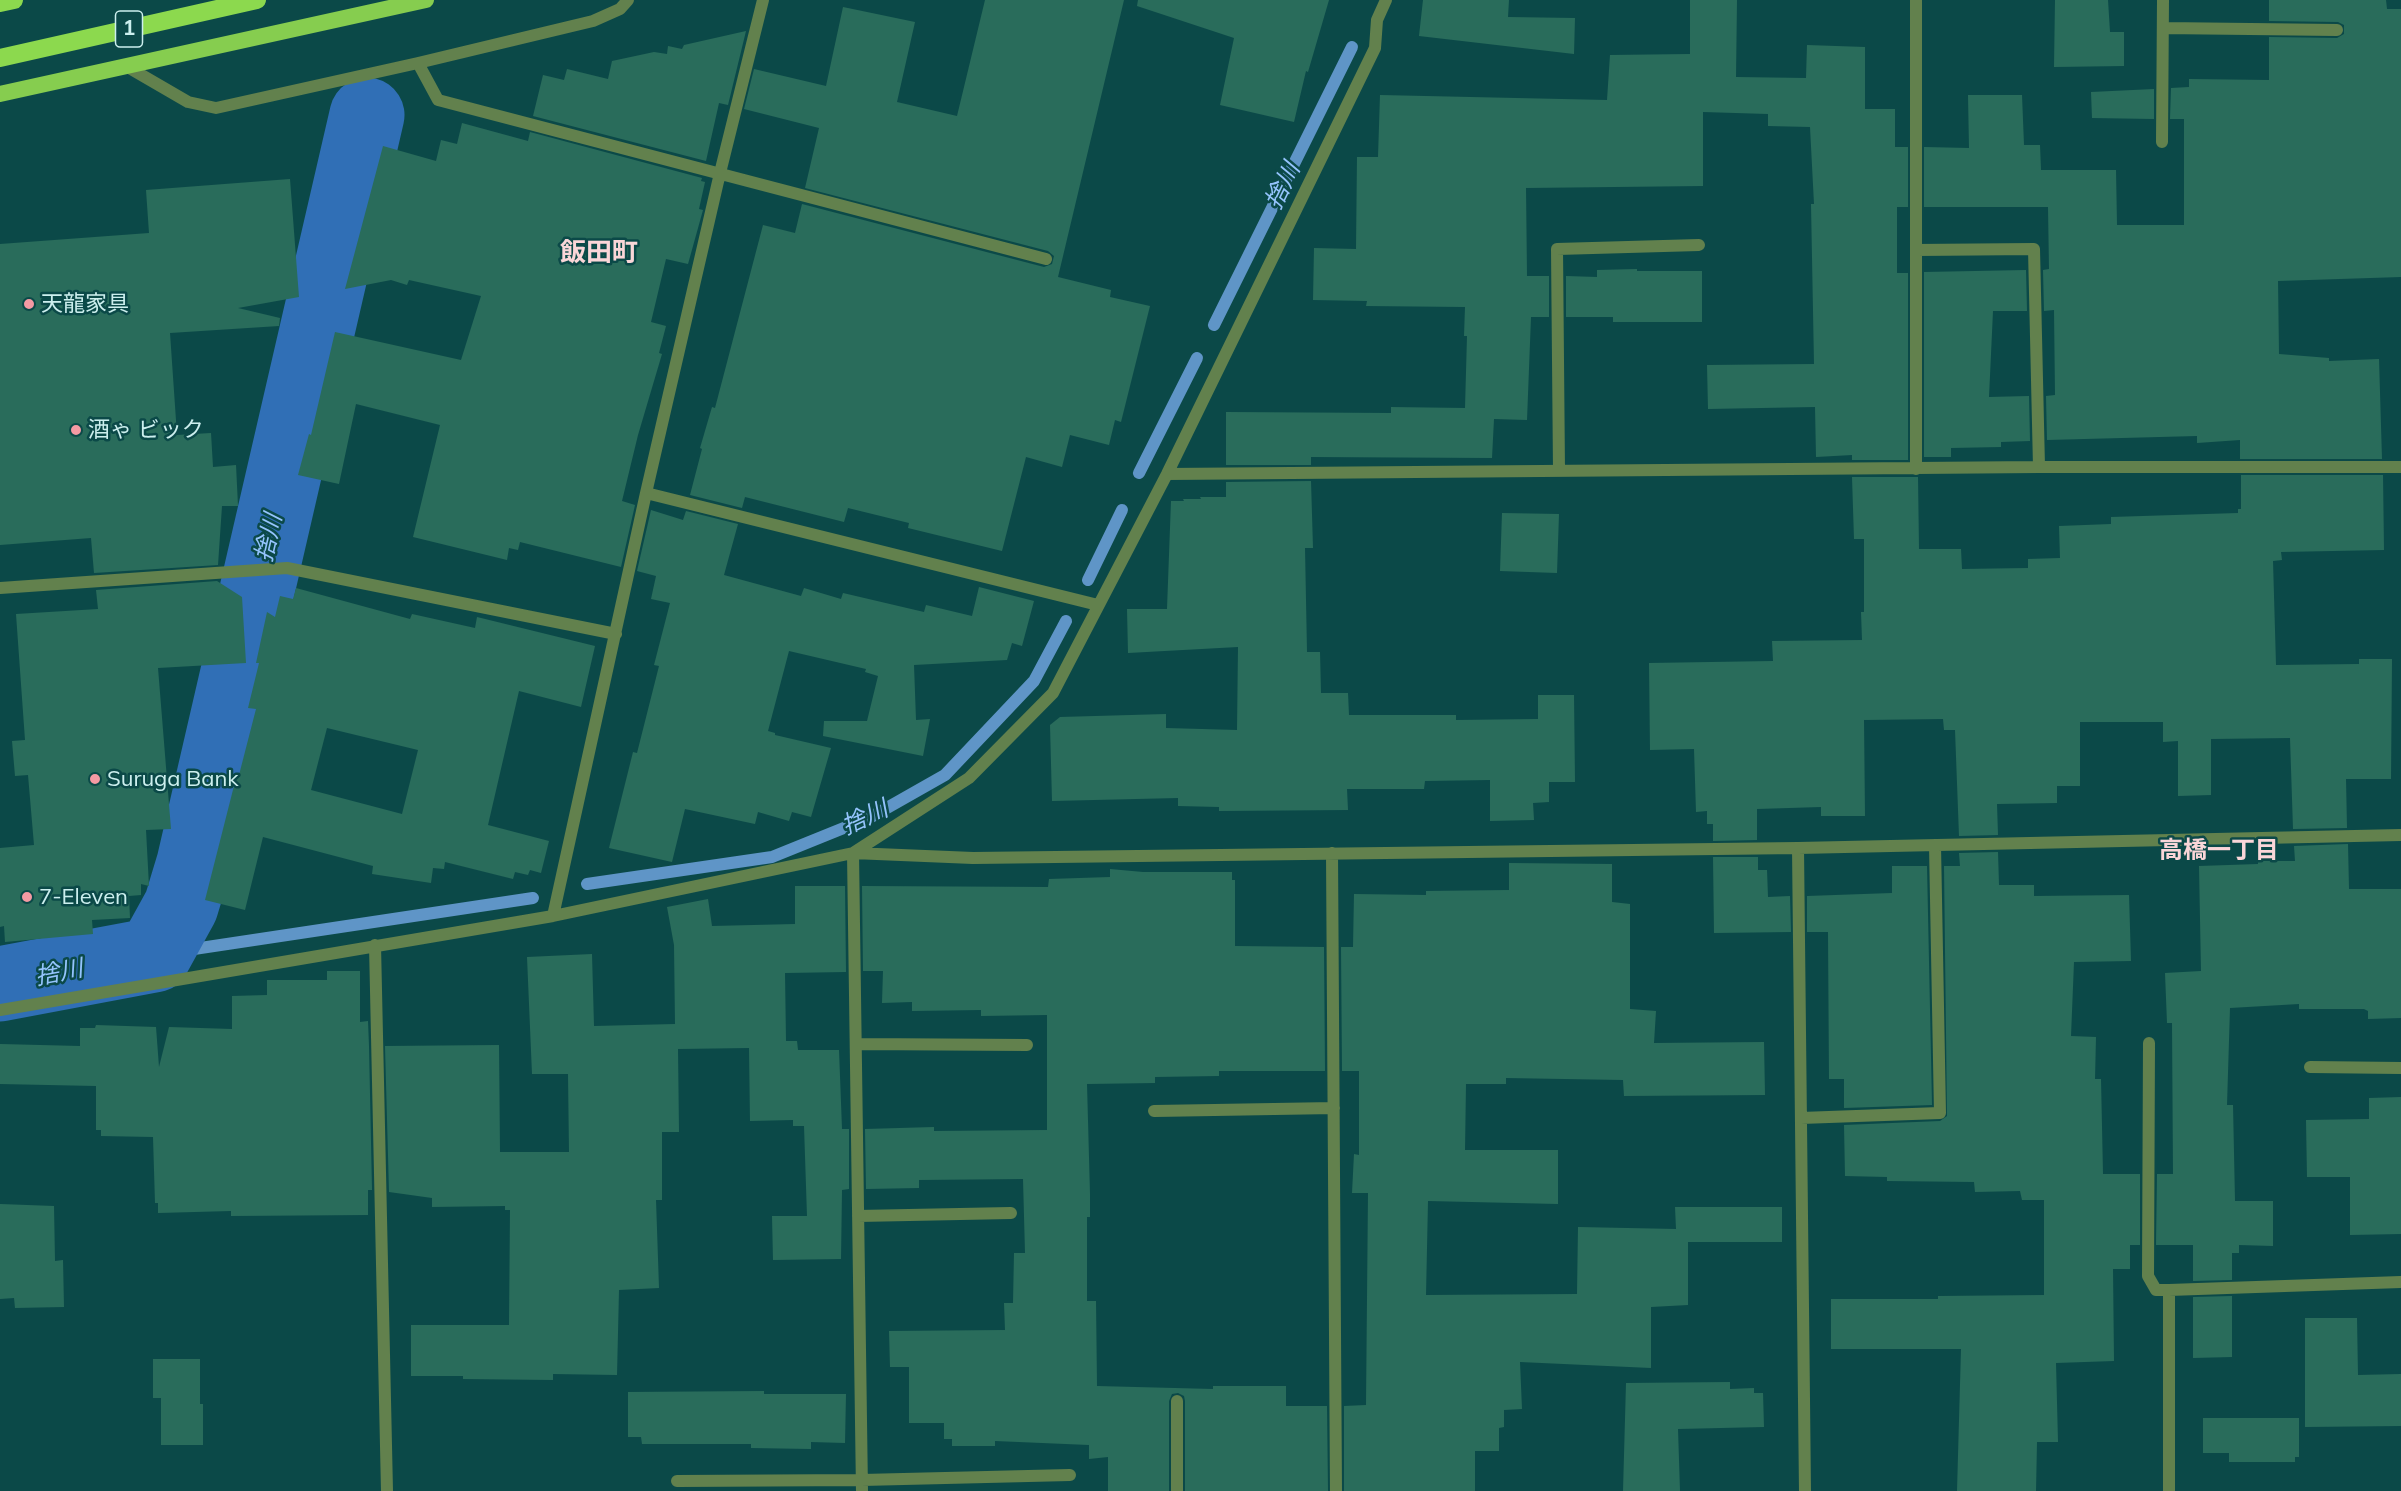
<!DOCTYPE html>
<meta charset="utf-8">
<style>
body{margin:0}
canvas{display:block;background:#0b4948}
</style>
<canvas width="2401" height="1491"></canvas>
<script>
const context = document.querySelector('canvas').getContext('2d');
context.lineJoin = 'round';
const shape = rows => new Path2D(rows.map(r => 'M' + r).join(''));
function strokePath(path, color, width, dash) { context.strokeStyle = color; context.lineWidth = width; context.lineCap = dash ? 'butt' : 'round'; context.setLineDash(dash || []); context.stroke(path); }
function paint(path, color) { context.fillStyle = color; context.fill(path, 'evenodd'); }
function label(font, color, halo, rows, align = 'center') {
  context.font = font + ' Mulish,"Noto Sans JP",sans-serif'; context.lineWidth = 5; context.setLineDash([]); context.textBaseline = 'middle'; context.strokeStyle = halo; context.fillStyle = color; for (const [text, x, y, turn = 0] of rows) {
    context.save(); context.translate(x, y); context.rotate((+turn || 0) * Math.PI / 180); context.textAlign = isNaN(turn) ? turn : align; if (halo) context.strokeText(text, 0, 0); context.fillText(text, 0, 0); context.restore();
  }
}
strokePath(shape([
 [1214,325,1352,47],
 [1139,473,1197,358],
 [1088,580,1122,510],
 [587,884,772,857,871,817,945,775,1034,681,1066,621],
 [154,955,533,898]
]), '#5f95c7', 12);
strokePath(shape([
 [0,984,154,955,181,906,194,863,367,115]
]), '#306fb6', 75);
paint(shape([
 [985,0,1124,0,1058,277,1111,290,1110,297,1150,306,1121,422,1115,420,1109,445,1070,435,1062,467,1026,457,1002,551,908,528,909,523,848,508,844,522,745,497,742,508,690,495,702,449,700,448,712,407,715,408,763,225,795,233,802,204,1044,267,1052,264,1054,256,1048,251,805,188,819,128,744,109,754,69,826,86,843,7,915,22,897,102,957,116],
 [1138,0,1329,0,1308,72,1306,71,1294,122,1220,105,1234,38,1137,6],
 [1423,0,1509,0,1508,17,1575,18,1574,54,1419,36],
 [1690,0,1737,0,1736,77,1806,78,1807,45,1865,47,1865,109,1895,109,1895,147,1908,147,1908,207,1897,207,1897,273,1908,273,1908,460,1852,460,1852,455,1816,457,1815,407,1708,409,1707,365,1814,364,1811,204,1814,204,1810,127,1768,126,1768,114,1703,112,1703,186,1526,188,1527,276,1549,276,1549,317,1531,317,1527,420,1494,419,1492,458,1311,457,1311,465,1226,465,1226,412,1391,413,1391,407,1465,408,1467,336,1464,336,1465,307,1366,306,1367,301,1313,300,1314,248,1356,249,1357,157,1378,157,1380,95,1607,100,1610,55,1690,54],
 [2055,0,2108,0,2110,32,2124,32,2124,66,2054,67],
 [2269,0,2386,0,2387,9,2401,9,2401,277,2278,281,2279,354,2329,358,2329,361,2379,359,2382,459,2240,459,2240,440,2197,443,2197,436,2047,440,2046,396,2055,395,2054,310,2044,311,2043,270,2049,269,2048,207,1924,207,1924,147,1969,148,1968,95,2022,95,2024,145,2040,145,2041,170,2116,170,2117,225,2184,225,2184,119,2170,119,2171,88,2189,87,2189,79,2269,80,2269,37,2337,38,2344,34,2344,25,2338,22,2269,21],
 [746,31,728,105,719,103,706,161,533,116,543,75,564,80,567,69,608,79,612,61,654,52,667,54,668,46,682,49,684,45],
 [2154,89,2154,119,2092,118,2091,92],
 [462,123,528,141,530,132,702,178,701,181,705,182,699,209,703,210,688,264,666,259,651,322,666,326,659,353,662,354,638,435,622,501,635,505,621,567,520,542,518,550,509,548,507,560,413,537,440,425,356,404,339,484,298,475,309,434,311,435,335,332,461,360,481,296,409,280,407,285,391,280,345,289,383,146,436,161,441,140,457,144],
 [290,179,299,297,238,308,280,318,279,326,170,333,177,435,211,433,213,467,236,465,238,506,222,506,218,565,94,573,91,538,0,545,0,244,149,233,146,190],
 [1637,269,1637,271,1702,271,1702,322,1613,322,1613,317,1566,317,1566,276,1597,277,1597,270],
 [2026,270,2027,311,1993,311,1989,397,2029,396,2030,441,2001,442,2001,447,1951,448,1951,457,1924,457,1924,272],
 [2241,475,2383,475,2384,550,2281,552,2282,560,2273,561,2276,665,2359,664,2359,659,2392,659,2391,779,2346,779,2347,828,2293,829,2290,738,2211,739,2211,795,2178,796,2178,741,2163,742,2163,722,2080,722,2080,786,2057,786,2057,803,1997,804,1998,835,1959,836,1955,730,1944,730,1943,719,1864,720,1865,816,1821,816,1821,807,1757,809,1757,840,1713,841,1713,824,1707,824,1707,811,1696,812,1694,749,1650,750,1649,663,1773,661,1772,641,1862,640,1861,612,1864,612,1864,539,1854,539,1852,477,1918,477,1919,549,1961,549,1962,569,2028,568,2028,559,2060,558,2059,526,2111,524,2111,517,2238,513,2238,509,2241,509],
 [1311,481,1313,548,1305,548,1307,652,1320,652,1321,693,1348,693,1349,715,1456,715,1456,720,1538,719,1538,695,1574,695,1575,782,1549,782,1549,802,1533,803,1534,820,1490,821,1490,780,1425,781,1424,789,1347,789,1348,810,1219,811,1219,807,1178,806,1178,798,1052,801,1050,725,1060,717,1166,714,1166,728,1237,730,1238,647,1128,653,1127,609,1167,609,1171,501,1184,501,1183,499,1201,499,1200,497,1226,497,1226,482],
 [651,510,683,520,686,511,738,524,724,575,801,596,804,588,841,599,843,593,924,612,926,605,972,616,979,587,1034,601,1022,646,1012,643,1007,660,914,665,916,720,930,719,923,756,823,736,824,721,867,721,878,676,865,672,866,669,789,651,768,731,775,733,775,735,831,748,811,817,792,812,789,821,758,812,755,824,685,809,672,862,609,848,633,752,637,753,659,666,654,665,670,603,651,599,656,576,637,571],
 [1502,513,1559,514,1557,573,1500,571],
 [217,581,242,597,246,663,158,668,171,829,146,830,149,886,141,884,141,895,129,896,130,918,92,920,93,934,5,942,4,926,0,927,0,848,34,845,28,775,15,776,12,741,25,740,16,614,98,609,96,590],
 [296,588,410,619,412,614,475,628,477,617,595,646,581,707,519,691,488,825,549,841,541,873,530,870,528,875,515,872,513,879,445,862,444,869,433,868,431,883,372,874,373,866,263,837,245,910,205,900,237,774,239,775,256,709,248,708,259,663,256,663,267,612,275,617,280,596,293,599],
 [327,728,418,750,402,814,311,790],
 [2348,844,2349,889,2401,889,2401,1018,2368,1019,2368,1011,2364,1009,2299,1009,2299,1004,2230,1008,2227,1105,2233,1105,2235,1201,2273,1201,2273,1246,2239,1245,2239,1253,2232,1253,2232,1280,2193,1281,2193,1245,2156,1245,2157,1174,2173,1174,2172,1023,2167,1023,2165,973,2201,971,2199,866,2258,864,2258,861,2295,861,2294,846],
 [1998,852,1999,885,2034,885,2034,896,2129,895,2131,961,2074,962,2071,1036,2096,1037,2095,1079,2101,1079,2103,1174,2140,1174,2140,1245,2130,1245,2130,1269,2113,1269,2114,1361,2056,1363,2058,1442,2037,1442,2036,1491,1957,1491,1961,1349,1831,1349,1831,1299,1938,1299,1938,1296,2044,1295,2044,1200,2022,1200,2020,1191,1975,1192,1974,1182,1887,1181,1887,1177,1845,1176,1844,1125,1940,1121,1947,1116,1944,866,1960,866,1959,853],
 [1713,857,1758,857,1758,870,1767,870,1768,897,1790,896,1791,932,1714,933],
 [1509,863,1612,864,1612,902,1630,904,1630,1009,1656,1011,1654,1043,1764,1042,1765,1095,1624,1096,1623,1080,1506,1078,1506,1084,1466,1084,1465,1150,1558,1150,1558,1204,1428,1201,1426,1295,1577,1294,1578,1227,1676,1229,1675,1207,1782,1207,1782,1242,1688,1242,1688,1305,1651,1307,1651,1368,1520,1362,1522,1409,1504,1410,1504,1427,1499,1428,1499,1451,1475,1451,1475,1491,1344,1491,1344,1406,1366,1405,1368,1193,1352,1193,1354,1154,1359,1155,1359,1071,1342,1071,1341,947,1353,947,1354,894,1426,895,1426,891,1509,890],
 [1892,866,1927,866,1932,1105,1844,1108,1844,1079,1829,1079,1828,932,1807,932,1807,896,1892,893],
 [1110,869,1143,872,1232,872,1232,880,1235,880,1235,946,1324,947,1325,1071,1219,1071,1219,1076,1155,1077,1155,1083,1087,1084,1090,1194,1090,1217,1087,1217,1087,1301,1096,1301,1097,1386,1213,1389,1213,1386,1286,1386,1286,1406,1327,1406,1328,1491,1185,1491,1185,1401,1184,1396,1178,1393,1172,1394,1169,1401,1169,1491,1108,1491,1108,1457,1089,1459,1089,1445,995,1441,995,1446,952,1446,952,1439,944,1439,944,1423,909,1423,909,1367,890,1367,889,1331,1005,1330,1004,1303,1013,1303,1014,1253,1025,1253,1023,1179,919,1180,919,1188,866,1189,865,1129,934,1127,934,1131,1047,1130,1047,1015,981,1016,981,1010,912,1011,912,1002,882,1003,883,971,863,971,862,886,1048,887,1049,879,1110,877],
 [795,886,845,886,846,972,785,973,786,1041,797,1041,798,1050,839,1050,842,1129,849,1129,849,1189,842,1190,841,1259,773,1260,772,1216,807,1216,804,1126,793,1126,793,1120,750,1121,749,1048,678,1049,679,1132,662,1132,662,1200,656,1200,659,1288,619,1290,617,1375,553,1374,553,1380,463,1379,463,1376,411,1376,411,1325,509,1325,510,1210,505,1210,505,1206,432,1207,432,1198,389,1192,385,1046,499,1045,500,1152,569,1152,568,1074,532,1074,527,957,592,954,594,1026,675,1024,674,945,667,907,708,899,712,926,795,924],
 [327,971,360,971,360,1022,368,1021,369,1046,372,1190,368,1190,368,1215,231,1216,231,1211,158,1213,158,1203,155,1203,153,1137,101,1136,101,1130,96,1130,96,1086,0,1084,0,1044,80,1046,80,1028,95,1028,96,1025,156,1027,159,1067,169,1027,232,1029,232,996,267,995,267,980,327,980],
 [2401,1097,2401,1234,2350,1235,2350,1177,2307,1177,2306,1120,2369,1119,2369,1098],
 [0,1204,54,1206,55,1261,63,1260,64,1307,15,1308,14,1298,0,1299],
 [2232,1296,2232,1357,2193,1358,2193,1297],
 [2305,1318,2357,1318,2358,1375,2401,1374,2401,1426,2305,1427],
 [153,1359,200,1359,200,1404,203,1404,203,1445,161,1445,161,1398,153,1398],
 [1730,1382,1730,1389,1754,1388,1754,1393,1763,1393,1764,1427,1678,1429,1680,1491,1623,1491,1626,1383],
 [764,1391,764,1394,846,1394,845,1443,811,1442,811,1449,751,1448,751,1444,642,1444,641,1437,628,1437,628,1392],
 [2203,1418,2299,1418,2299,1457,2295,1457,2295,1462,2229,1462,2229,1453,2203,1453]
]), '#296c5b');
strokePath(shape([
 [1916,0,1916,469],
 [2163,28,2337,30],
 [418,63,438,100,1046,259],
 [126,66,188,102,216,108,418,63,593,21,620,9,628,0],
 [2162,142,2163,0],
 [1916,250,2034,249,2039,467],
 [1559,471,1557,249,1699,245],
 [1167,474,2039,467,2401,467],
 [646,493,1098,605],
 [0,588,287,568,616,634],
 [1798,848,1805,1491],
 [853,853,969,778,1053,693,1167,474,1375,48,1377,20,1386,0],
 [853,853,862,1491],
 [1332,853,1336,1491],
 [553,916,646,493,720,173,763,0],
 [375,945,387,1491],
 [0,1010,553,916,853,853,973,858,1798,848,2401,835],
 [2149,1043,2148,1276,2156,1290,2169,1290],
 [856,1044,1027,1045],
 [2310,1067,2401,1068],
 [1154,1111,1334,1108],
 [1801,1118,1940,1113,1935,845],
 [858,1216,1011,1213],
 [1177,1401,1177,1491],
 [677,1481,862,1480,1070,1475],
 [2169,1491,2169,1290,2401,1282]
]), '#62814d', 12);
strokePath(shape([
 [0,94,426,0]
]), '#86cd4f', 16);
strokePath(shape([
 [0,3,14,0],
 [0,58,257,0]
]), '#8cd94e', 18);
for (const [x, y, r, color] of [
 [29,304,6,"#f49aa3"],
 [76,430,6,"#f49aa3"],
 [95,779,6,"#f49aa3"],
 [27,897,6,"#f49aa3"]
]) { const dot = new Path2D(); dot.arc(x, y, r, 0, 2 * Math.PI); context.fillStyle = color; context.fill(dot); strokePath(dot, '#0b4948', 2); }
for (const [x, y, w] of [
 [129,29,27]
]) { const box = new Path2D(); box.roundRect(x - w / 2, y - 18, w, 36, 4.5); context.fillStyle = '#0b4948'; context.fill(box); strokePath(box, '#ccefee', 1.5); }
label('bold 21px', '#ccefee', null, [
 ["1",129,29]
]);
label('22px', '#ccefee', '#0b4948', [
 ["天龍家具",41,304],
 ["酒ゃ ビック",88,430],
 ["Suruga Bank",107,779],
 ["7-Eleven",39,897]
], 'left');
label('italic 24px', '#95c4fd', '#0b4948', [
 ["捨川",1283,186,-64],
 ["捨川",269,538,-77],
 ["捨川",865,818,-25],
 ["捨川",59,973,-11]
]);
label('bold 24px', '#fad6d8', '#0b4948', [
 ["高橋一丁目",2219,851]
]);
label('bold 26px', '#fad6d8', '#0b4948', [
 ["飯田町",599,253]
]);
</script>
